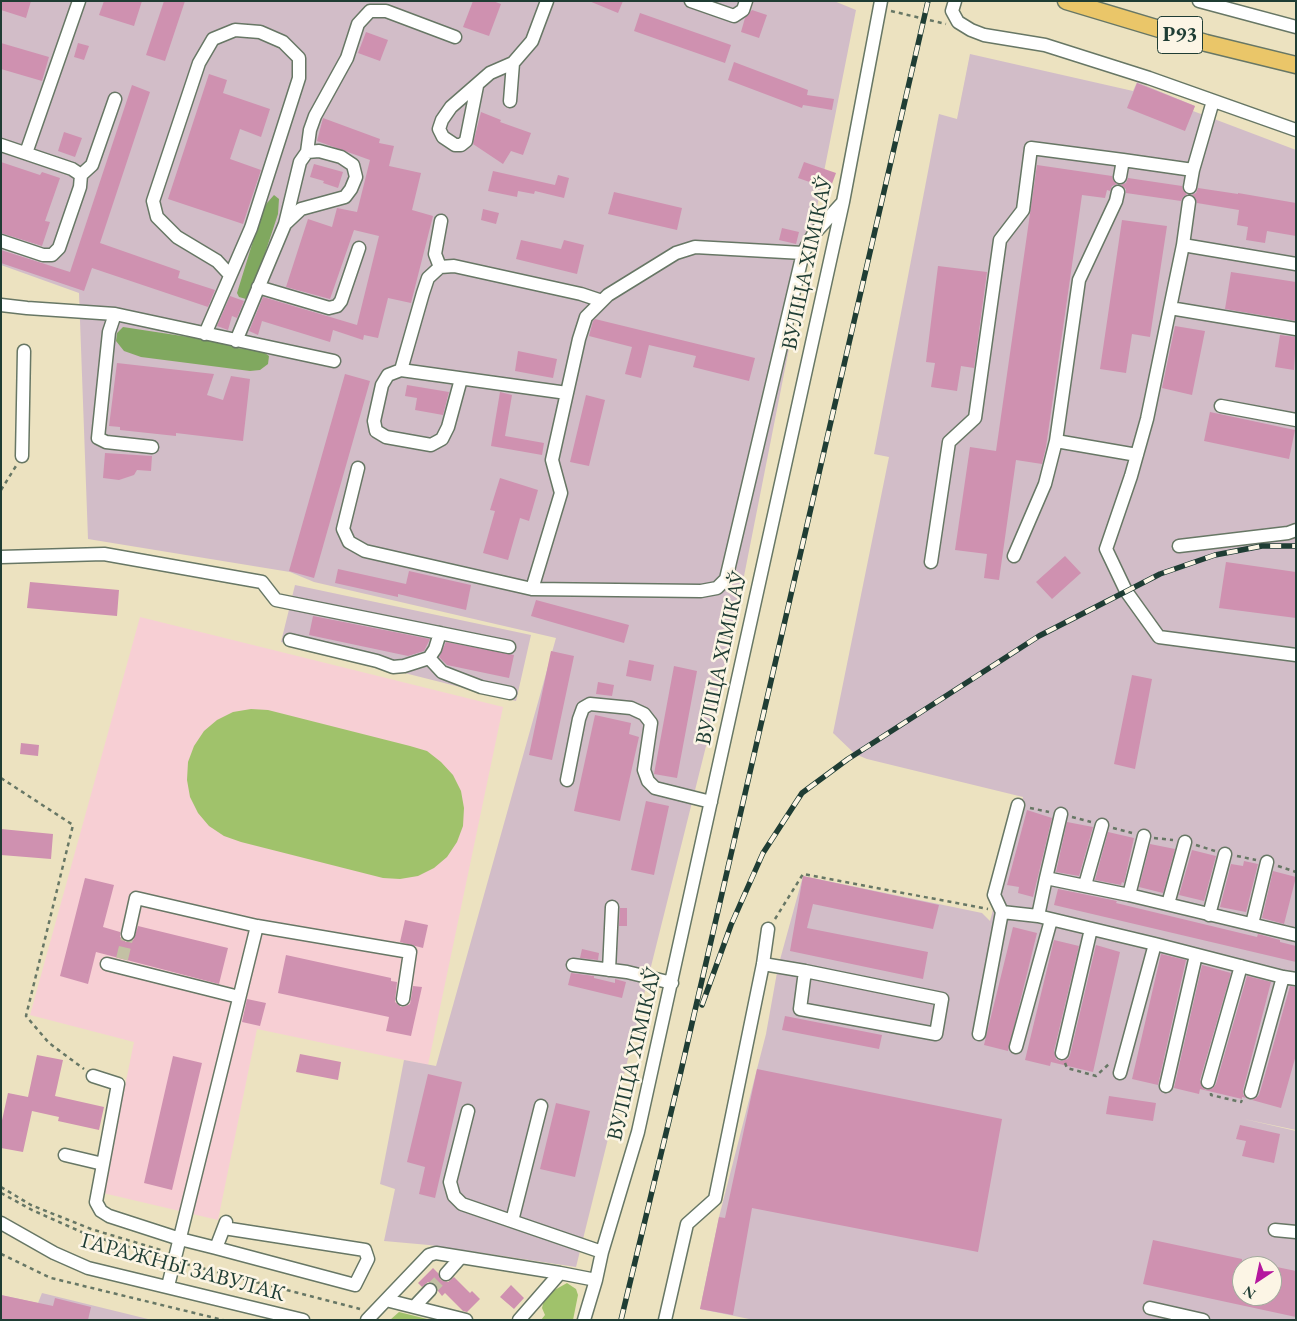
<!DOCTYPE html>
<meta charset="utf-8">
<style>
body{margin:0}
#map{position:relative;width:1297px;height:1321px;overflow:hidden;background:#ece2c0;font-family:"EB Garamond",serif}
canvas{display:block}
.frame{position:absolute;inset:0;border:2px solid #1f3d34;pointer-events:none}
.north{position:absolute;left:1232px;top:1256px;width:50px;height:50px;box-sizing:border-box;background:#fcf5e5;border:1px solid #a4ab9e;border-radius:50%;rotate:214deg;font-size:14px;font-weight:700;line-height:20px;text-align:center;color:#1f3d34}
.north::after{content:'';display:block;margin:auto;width:18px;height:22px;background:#b5179e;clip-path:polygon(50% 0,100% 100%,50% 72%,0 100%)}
</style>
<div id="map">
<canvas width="1297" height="1321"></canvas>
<div class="frame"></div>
<div class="north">N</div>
</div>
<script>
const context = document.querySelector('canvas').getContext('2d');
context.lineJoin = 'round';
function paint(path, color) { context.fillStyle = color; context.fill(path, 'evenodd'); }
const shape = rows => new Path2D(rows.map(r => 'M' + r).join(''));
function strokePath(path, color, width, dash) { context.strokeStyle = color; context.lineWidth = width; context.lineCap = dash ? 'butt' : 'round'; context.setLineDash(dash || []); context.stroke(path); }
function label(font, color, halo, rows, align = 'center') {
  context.font = font + ' "EB Garamond",serif'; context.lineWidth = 5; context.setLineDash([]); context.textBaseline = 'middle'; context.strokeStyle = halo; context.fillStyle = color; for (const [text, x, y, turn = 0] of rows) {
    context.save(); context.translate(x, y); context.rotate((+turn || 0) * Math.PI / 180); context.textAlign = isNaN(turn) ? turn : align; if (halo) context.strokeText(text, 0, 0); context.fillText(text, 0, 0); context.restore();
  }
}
paint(shape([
 [140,617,503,707,428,1065,257,1029,218,1220,103,1193,134,1042,30,1015]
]), '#f7cfd4');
paint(shape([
 [1,1,834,1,856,10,727,662,576,1267,429,1245,384,1241,395,1189,380,1184,404,1060,436,1066,556,638,314,582,290,572,88,539,79,293,1,265],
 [970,54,1133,91,1137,82,1195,106,1193,111,1296,150,1296,1130,1244,1119,1296,1131,1296,1320,754,1320,700,1309,719,1217,766,1034,778,967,803,876,982,913,990,921,1023,797,867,759,855,754,833,733,889,457,874,454,939,114,957,119],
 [1242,1266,1272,1266,1272,1296,1242,1296],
 [295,585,531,635,516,701,281,642],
 [42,1293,152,1320,1,1320,1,1295,38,1303]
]), '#d2bdc8');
paint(shape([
 [251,709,268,710,410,746,427,751,441,762,453,775,461,791,464,808,463,826,457,842,447,857,434,868,418,876,400,879,383,878,241,842,224,836,209,826,198,813,190,797,187,780,188,762,194,746,204,731,217,720,233,712],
 [567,1283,576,1289,578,1295,573,1320,541,1320,545,1315,542,1308,544,1300,551,1292],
 [399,1312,431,1320,390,1320]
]), '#a0c26b');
paint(shape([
 [274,195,279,199,278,214,251,296,246,299,239,297,237,293,262,212,267,203],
 [123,327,228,343,237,348,262,351,269,356,268,364,260,370,250,371,141,357,124,351,116,341,117,333]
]), '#80a85f');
paint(shape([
 [1,1,31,1,26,18,1,10],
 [104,1,142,1,134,26,99,15],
 [164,1,185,1,165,61,146,55],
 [473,1,493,1,501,4,489,36,463,27],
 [589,1,623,1,618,13],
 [752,10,767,15,759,38,741,32,745,18],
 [640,13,731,45,725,63,634,31],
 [366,32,388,40,380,61,358,53],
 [1,43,49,57,42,81,1,69],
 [78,43,89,46,84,60,74,57],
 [734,62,808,90,807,95,834,99,832,110,803,105,802,108,728,80],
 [209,74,227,80,223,93,270,109,261,137,240,129,230,159,261,170,243,224,168,199],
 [1137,83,1195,106,1185,131,1127,108],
 [132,85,150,92,100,243,180,271,178,278,215,290,208,307,92,268,84,291,1,263,1,250,70,272],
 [481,112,501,120,500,122,531,133,523,155,511,151,503,164,473,144],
 [323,118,380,139,379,143,394,146,389,166,421,173,412,210,433,216,411,303,388,298,378,338,364,335,363,340,333,330,330,342,262,321,258,335,249,331,263,297,357,325,379,236,354,230,330,299,286,287,308,219,332,227,337,208,357,212,370,160,317,141],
 [64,132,82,138,75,157,58,151],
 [1,162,40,175,42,172,60,178,45,221,50,222,42,246,1,233],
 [804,162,836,173,830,189,798,178],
 [314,164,343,172,338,188,323,183,324,181,310,177],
 [1037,165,1112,176,1113,180,1117,184,1112,186,1110,191,1107,190,1105,198,1082,195,1046,447,1042,464,1016,460,999,580,984,578,987,554,955,550,970,447,996,451],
 [493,171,555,185,558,175,569,178,564,198,535,191,534,194,518,191,517,197,488,191],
 [1128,178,1182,186,1183,190,1187,194,1183,197,1181,201,1126,193,1126,189,1121,185,1126,183],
 [1198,188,1238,194,1238,193,1296,203,1296,236,1267,231,1265,243,1246,240,1248,227,1237,225,1239,210,1197,203,1196,199,1192,195,1196,193],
 [614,192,682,208,677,230,608,214],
 [483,209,499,213,496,224,481,220],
 [1122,220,1167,226,1150,337,1132,334,1126,373,1100,369],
 [782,228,799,232,796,244,779,240],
 [521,240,561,249,564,240,584,245,577,274,516,259],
 [938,266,987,272,974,368,961,366,957,391,931,387,935,363,926,362],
 [1231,272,1296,282,1296,321,1225,309],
 [230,296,244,301,237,318,232,316,228,330,217,326],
 [595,319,755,358,749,381,693,367,696,356,649,345,641,378,625,374,632,347,589,336,593,321],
 [1175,326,1205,331,1192,395,1162,388],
 [1280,335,1296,337,1294,370,1275,367],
 [518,351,557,359,553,378,515,371],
 [117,363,214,374,207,395,223,400,231,376,250,379,243,441,176,433,176,436,120,430,120,427,109,426],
 [345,374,370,381,314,578,289,571],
 [407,385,449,392,443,415,415,410,417,398,405,396],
 [500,392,512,395,505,436,544,443,542,455,491,446],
 [586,395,605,400,589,466,570,462],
 [1210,412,1295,430,1289,459,1204,441],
 [105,453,152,456,151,471,137,470,134,475,119,480,103,478],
 [500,478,538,490,529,521,520,518,508,560,483,553,495,511,490,510],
 [1065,556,1081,573,1052,599,1036,582],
 [1226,562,1296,572,1296,618,1219,608],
 [338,569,406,584,409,571,471,585,466,610,398,594,398,597,335,583],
 [30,582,119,590,117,616,27,608],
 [536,600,629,625,624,643,531,616],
 [313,616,430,639,424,651,408,656,309,635],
 [446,642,514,655,509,678,447,665,439,657],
 [551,651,574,656,552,760,529,755],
 [629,660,654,665,651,681,626,676],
 [674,666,697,671,677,778,654,774],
 [1132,675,1152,679,1135,769,1114,764],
 [598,682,614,685,612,696,596,694],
 [595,715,631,723,629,734,639,737,620,821,574,811],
 [21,743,39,745,38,756,20,754],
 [646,801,669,806,654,875,631,870],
 [1027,810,1052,818,1033,897,1018,893,1019,887,1007,885],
 [1067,822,1093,827,1079,876,1056,872],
 [1,829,53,834,51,859,1,855],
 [1108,832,1134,838,1124,883,1122,882,1121,885,1095,880],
 [1150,844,1175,849,1163,893,1139,887],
 [1192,850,1216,856,1204,901,1179,895],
 [1244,861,1258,864,1246,912,1220,907,1231,864,1243,866],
 [1273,871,1296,877,1284,924,1262,918],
 [803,876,939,905,933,929,813,904,807,928,928,952,923,979,790,951],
 [85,878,114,885,103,927,120,932,120,937,126,942,130,942,134,939,138,926,228,948,219,984,96,952,88,984,60,976],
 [1058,889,1117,901,1116,903,1257,937,1258,934,1280,940,1280,942,1296,946,1296,962,1054,905],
 [620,908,627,908,627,926,619,926],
 [405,920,428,925,423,948,400,942],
 [1013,927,1037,933,1008,1051,984,1045],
 [1054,940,1079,946,1054,1051,1056,1059,1061,1061,1068,1059,1070,1055,1096,945,1120,952,1093,1072,1051,1062,1050,1066,1025,1060],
 [582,949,599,953,598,960,580,958],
 [1161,954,1186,960,1158,1085,1132,1079],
 [286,955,391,978,391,981,397,982,395,1002,401,1007,406,1006,410,1004,413,986,422,987,411,1036,386,1031,389,1017,278,993],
 [1202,965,1231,973,1200,1080,1202,1087,1206,1090,1213,1088,1216,1084,1247,976,1271,982,1243,1090,1243,1094,1246,1098,1242,1097,1242,1099,1200,1089,1199,1094,1174,1088],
 [571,973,594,976,594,978,615,983,615,979,626,982,622,998,568,985],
 [1290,986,1296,987,1296,1055,1281,1108,1252,1100,1256,1098,1259,1095,1264,1078],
 [247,999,266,1003,260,1026,242,1022],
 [785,1016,882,1035,879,1049,782,1030],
 [300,1054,341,1062,338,1080,296,1072],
 [37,1055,63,1060,55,1096,104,1107,99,1130,58,1121,59,1117,32,1111,23,1152,1,1148,1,1125,8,1093,28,1097],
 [173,1056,202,1063,172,1190,144,1183],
 [757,1069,1002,1119,978,1252,752,1208,733,1315,700,1309,719,1217,725,1218],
 [428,1074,462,1082,435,1198,419,1194,425,1167,407,1162],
 [1109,1096,1156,1103,1153,1121,1106,1114],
 [556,1103,590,1111,575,1177,540,1169],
 [1240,1125,1280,1134,1274,1163,1242,1156,1246,1141,1236,1139],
 [1153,1240,1242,1259,1242,1296,1272,1296,1272,1266,1296,1271,1296,1317,1143,1284],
 [433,1268,438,1273,441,1280,448,1282,454,1277,470,1293,472,1291,480,1299,467,1312,463,1311,445,1293,442,1296,438,1291,435,1284,428,1282,422,1287,418,1283],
 [511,1285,524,1298,514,1309,500,1297],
 [1,1295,53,1306,55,1298,91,1307,88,1320,1,1320]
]), '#cf91b0');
strokePath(shape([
 [122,959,128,934],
 [430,1290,446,1274]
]), '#c3c1a4', 12, [12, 6]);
const minor = shape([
 [691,1,734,16,743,10,746,1],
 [955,1,952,11,958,22,971,30,984,35,1045,45,1149,78,1296,130],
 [1199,1,1296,27],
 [477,86,466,141,461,145,455,145,443,137,439,129,442,120,451,107,490,73,513,63,532,41,547,1],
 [510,101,513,63],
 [1,145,72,169,81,175,80,187,59,248,52,255,43,255,1,241],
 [307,152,310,130,315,116,347,58,358,24,370,11,386,11,455,37],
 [26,153,79,1],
 [81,175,92,165,115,99],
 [1120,177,1123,160,1193,170],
 [1190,187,1193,170,1213,101],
 [1118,192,1116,201,1079,280,1056,441,1137,455],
 [1183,245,1189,202],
 [1296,264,1183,245,1147,419,1131,476,1106,549,1126,591,1159,637,1296,655],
 [440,267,435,254,441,221],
 [258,287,329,308,337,306,341,301,359,248],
 [1,305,27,308,115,314,334,361],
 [1170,308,1296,329],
 [115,314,109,332,98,438,106,442,152,447],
 [205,334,251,228,299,78,299,58,283,42,260,32,235,30,213,39,199,63,153,201,157,217,177,237,217,261,230,275],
 [236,341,285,224,301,209,345,197,351,189,356,177,353,165,341,157,319,151,307,152,300,162,285,224],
 [401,370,423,293,428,278,440,267,454,266,581,294,602,301],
 [461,379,448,427,442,439,431,445,386,437,376,431,374,421,382,385,388,375,401,370,567,393],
 [1221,406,1296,420],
 [22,456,24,351],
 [358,468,343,529,349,542,365,551,532,589,701,591,717,588,726,579,803,253,813,235,843,202],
 [1179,546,1288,533,1296,530],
 [1014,556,1045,484,1056,441],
 [1,557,104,554,262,582,276,600,509,647],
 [931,562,949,442,975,418,1000,240,1023,210,1031,148,1123,160],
 [532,589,561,493,552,460,579,339,586,317,608,295,676,253,695,247,803,253],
 [290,640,377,661,393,667,404,666,429,658,435,649,440,633],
 [429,658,442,672,481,687,510,693],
 [567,780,579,719,583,708,590,704,631,708,644,714,651,723,644,770,648,781,655,788,711,802],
 [1046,878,1061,814],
 [1085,885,1102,825],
 [1129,895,1144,836],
 [1168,904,1185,842],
 [1002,912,994,895,1018,805],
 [1209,915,1225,854],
 [1038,916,1046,878,1129,895,1296,935],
 [1252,924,1267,862],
 [128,934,136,898,257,926,410,952,403,999],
 [107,964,239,997],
 [763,964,805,971,942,999,936,1034,800,1009,805,971],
 [573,965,627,972,672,983],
 [609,970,612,907],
 [979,1034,1002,912,1038,916,1155,944,1283,977,1296,979],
 [1016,1047,1051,920],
 [1062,1053,1091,929],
 [1120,1073,1155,944],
 [93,1076,118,1084,96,1202,101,1211,109,1216,180,1239,216,1248,226,1222],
 [1208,1082,1241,966],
 [1166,1086,1196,955],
 [1251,1092,1283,977],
 [468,1111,450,1182,454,1196,462,1204,602,1252],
 [65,1155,103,1164],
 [512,1221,541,1106],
 [1,1223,54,1253,88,1268,303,1320],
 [1275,1230,1296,1232],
 [216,1248,355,1285,368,1259,365,1250,224,1228],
 [446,1274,461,1257,560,1273,596,1280],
 [168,1286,257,926],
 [386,1300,466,1320],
 [414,1307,430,1290],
 [1150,1308,1203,1320],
 [367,1320,429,1255,436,1253,461,1257],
 [519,1320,560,1273],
 [584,1320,596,1280,602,1252,638,1132,843,202,881,1],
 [665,1320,687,1224,715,1199,763,964,768,929]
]);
const major = shape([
 [1066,1,1206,43,1296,65]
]);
strokePath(minor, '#677765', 15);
strokePath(major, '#677765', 19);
strokePath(shape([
 [891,11,946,24],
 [1,490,16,466],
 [1,778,73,825,26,1016,49,1043,84,1069],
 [1030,808,1049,812],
 [1072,817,1091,822],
 [1113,828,1132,833],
 [1154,838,1173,840],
 [1196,845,1215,851],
 [1237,856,1256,860],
 [1278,866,1296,872],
 [775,919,803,874,988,909],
 [1065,1063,1067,1068,1096,1076,1110,1063],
 [1211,1093,1211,1095,1241,1102,1242,1100],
 [1,1187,31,1205,91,1229,164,1251],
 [1,1193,32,1210,86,1234,162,1257],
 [1,1254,51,1278,223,1320],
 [186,1264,360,1309]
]), '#677765', 2.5, [4, 4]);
strokePath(minor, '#fff', 12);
strokePath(major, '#eac669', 16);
const rail = shape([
 [702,1005,731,925,763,853,802,793,848,759,1039,636,1160,574,1215,555,1262,546,1296,546],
 [621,1320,681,1071,928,1]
]);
strokePath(rail, '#1f3d34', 5.5);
strokePath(rail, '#fcf5e5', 4, [11]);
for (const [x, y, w] of [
 [1180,35,45]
]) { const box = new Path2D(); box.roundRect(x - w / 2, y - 18.5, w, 37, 4); context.fillStyle = '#fcf5e5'; context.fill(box); strokePath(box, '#1f3d34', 1); }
label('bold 21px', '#1f3d34', null, [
 ["Р93",1180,35]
]);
label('22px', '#1f3d34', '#fcf5e5', [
 ["ВУЛІЦА ХІМІКАЎ",808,263,-78],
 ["ВУЛІЦА ХІМІКАЎ",722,658,-78],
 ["ВУЛІЦА ХІМІКАЎ",635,1054,-77],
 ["ГАРАЖНЫ ЗАВУЛАК",183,1268,15]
]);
</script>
